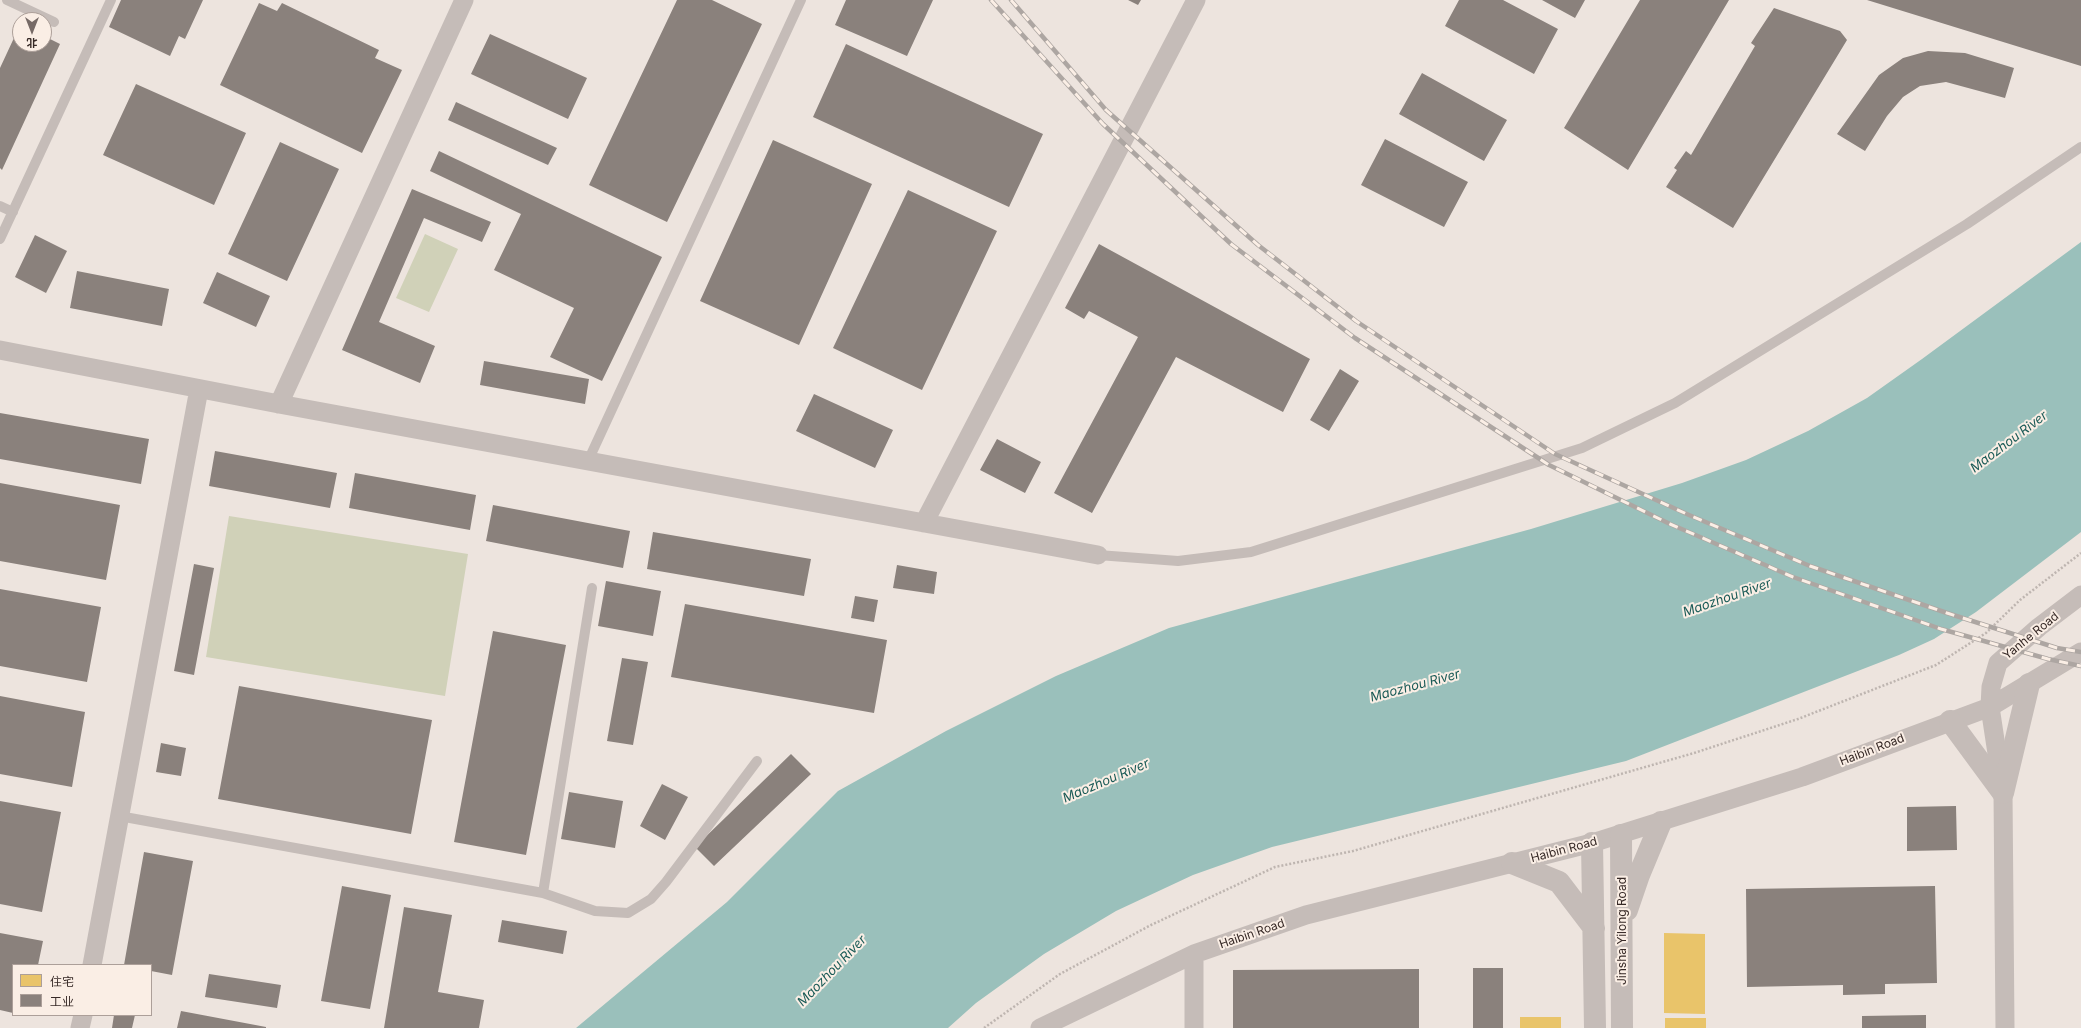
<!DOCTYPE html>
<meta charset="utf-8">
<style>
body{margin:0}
#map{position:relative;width:2081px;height:1028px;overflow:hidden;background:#ede4de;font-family:Inter,"Noto Sans SC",sans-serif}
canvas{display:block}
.legend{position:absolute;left:12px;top:964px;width:140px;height:52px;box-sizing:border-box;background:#faeee5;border:1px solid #ac9f99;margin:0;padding:5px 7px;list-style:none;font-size:12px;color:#362926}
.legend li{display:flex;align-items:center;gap:8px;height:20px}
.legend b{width:20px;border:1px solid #ac9f99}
.north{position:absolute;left:12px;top:12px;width:40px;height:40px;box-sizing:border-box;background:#faeee5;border:1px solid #ac9f99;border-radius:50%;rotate:180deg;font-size:11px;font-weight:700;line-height:16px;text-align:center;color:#362926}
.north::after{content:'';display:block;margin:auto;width:14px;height:18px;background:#766a66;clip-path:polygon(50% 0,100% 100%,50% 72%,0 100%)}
</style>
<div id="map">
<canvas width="2081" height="1028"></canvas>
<ul class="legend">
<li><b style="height:11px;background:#e9c46a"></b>住宅</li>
<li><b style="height:11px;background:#8a817c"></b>工业</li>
</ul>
<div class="north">北</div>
</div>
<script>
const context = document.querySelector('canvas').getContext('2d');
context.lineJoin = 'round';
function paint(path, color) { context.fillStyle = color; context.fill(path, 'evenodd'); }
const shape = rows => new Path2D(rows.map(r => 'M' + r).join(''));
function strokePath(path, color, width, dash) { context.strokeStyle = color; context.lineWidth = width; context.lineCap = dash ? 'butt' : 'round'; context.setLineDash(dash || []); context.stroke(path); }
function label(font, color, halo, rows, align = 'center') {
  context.font = font + ' Inter,sans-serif'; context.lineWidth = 4; context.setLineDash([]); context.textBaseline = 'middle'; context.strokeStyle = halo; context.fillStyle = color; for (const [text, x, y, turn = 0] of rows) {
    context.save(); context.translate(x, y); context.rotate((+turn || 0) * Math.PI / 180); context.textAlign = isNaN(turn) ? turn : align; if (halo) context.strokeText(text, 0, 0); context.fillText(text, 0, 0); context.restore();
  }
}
paint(shape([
 [425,234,458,249,429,312,396,298],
 [229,516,468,554,445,696,206,657]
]), '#d0d1b8');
paint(shape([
 [2081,242,2081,532,1976,612,1934,639,1899,655,1626,761,1272,847,1193,875,1116,911,1044,954,976,1003,948,1028,576,1028,727,902,838,791,946,731,1056,676,1169,628,1531,529,1682,483,1746,460,1808,431,1867,398,1922,359]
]), '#9ac0bb');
paint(shape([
 [1664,933,1705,934,1705,1014,1664,1013],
 [1520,1017,1561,1017,1561,1028,1520,1028],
 [1665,1018,1706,1018,1706,1028,1665,1028]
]), '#e9c46a');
paint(shape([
 [121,0,203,0,185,39,179,36,170,56,109,27],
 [677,0,712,0,762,24,667,222,589,185],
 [846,0,933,0,907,56,835,25],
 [1128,0,1141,0,1138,5],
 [1459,0,1503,0,1558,29,1534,74,1445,26],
 [1542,0,1585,0,1575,18],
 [1640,0,1729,0,1628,170,1564,128],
 [1867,0,2081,0,2081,66],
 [259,3,277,11,282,3,379,50,375,58,402,70,362,153,220,85],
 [1774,8,1840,31,1847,40,1733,228,1666,187,1677,170,1674,168,1686,151,1691,155,1755,46,1751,43],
 [20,25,20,44,44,44,44,36,60,44,2,170,0,168,0,68],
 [490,34,587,78,568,119,471,74],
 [846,44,1043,134,1009,207,813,117],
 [1928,51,1965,53,2014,68,2005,98,1946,82,1920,86,1903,97,1887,116,1865,151,1837,134,1879,75,1903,58],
 [1422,73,1507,120,1484,161,1399,114],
 [136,84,246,133,214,205,103,155],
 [456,102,557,148,548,165,448,120],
 [1385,139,1468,182,1444,227,1361,185],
 [773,140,872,184,799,345,700,301],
 [280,142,339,169,287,281,228,254],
 [439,151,662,257,602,381,550,357,574,308,494,270,521,214,430,171],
 [412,189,491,222,482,242,424,218,379,322,435,346,420,383,342,350],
 [908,190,997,231,922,390,833,348],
 [35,235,67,251,46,293,15,277],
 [1099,244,1310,359,1283,412,1176,357,1092,513,1054,493,1138,337,1089,311,1084,319,1065,308],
 [77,271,169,289,162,326,70,308],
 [217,272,270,296,256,327,203,303],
 [484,361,589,379,585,404,480,385],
 [1340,369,1359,381,1329,431,1310,420],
 [814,394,893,430,875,468,796,431],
 [0,413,149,439,141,484,0,459],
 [997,439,1041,462,1025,493,980,470],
 [215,451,337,473,330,508,209,486],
 [355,473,476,495,470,530,349,508],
 [0,483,120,505,106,580,0,561],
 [493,505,630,531,623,568,486,541],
 [653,532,811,559,804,596,647,569],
 [194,564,214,568,194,675,174,671],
 [897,565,937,572,934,594,893,588],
 [606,581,661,591,653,636,598,626],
 [0,589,101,607,87,682,0,666],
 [855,596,878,600,874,622,851,618],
 [685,604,887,640,874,713,671,677],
 [493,631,566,645,526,855,454,842],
 [622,658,648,662,633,745,607,741],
 [239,686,432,720,411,834,218,799],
 [0,696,85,712,72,787,0,774],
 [161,743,186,748,181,776,156,772],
 [791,754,811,774,714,866,695,847],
 [662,784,688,797,665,840,640,826],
 [569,792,623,801,615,848,561,839],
 [0,801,61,812,42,912,0,904],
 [1956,806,1957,850,1907,851,1907,807],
 [144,852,193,861,172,975,151,971,151,965,124,965],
 [342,886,391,895,370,1009,321,1001],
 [1935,886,1937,983,1885,984,1885,994,1843,995,1843,985,1747,987,1746,889],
 [404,907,452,915,438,992,484,1000,479,1028,384,1028],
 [502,920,567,931,563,954,498,942],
 [0,933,43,941,38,965,13,965,13,1013,0,1010],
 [1473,968,1503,968,1503,1028,1473,1028],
 [1419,969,1419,1028,1233,1028,1233,970],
 [209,974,281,985,277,1008,205,997],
 [181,1011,266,1027,266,1028,177,1028],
 [114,1015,135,1015,132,1028,112,1028],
 [1926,1015,1926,1028,1862,1028,1862,1016]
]), '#8a817c');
strokePath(shape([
 [984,1028,1060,974,1151,925,1275,867,1353,851,1694,753,1798,719,1936,665,1986,633,2020,600,2081,553]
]), '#beb5b0', 2.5, [2, 2]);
strokePath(shape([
 [7,0,54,22],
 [0,206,13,212],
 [0,239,111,0],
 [588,461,801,0],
 [1098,555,1178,561,1251,552,1582,448,1675,403,1967,224,2081,147],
 [119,816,543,893,592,588],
 [543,893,595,911,628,913,651,899,666,882,757,761]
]), '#c5bcb8', 10);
strokePath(shape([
 [0,350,279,404,1098,555],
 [279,404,464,0],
 [924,523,1196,0],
 [92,965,199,389],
 [80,1028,83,1015],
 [1040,1028,1194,954,1306,915,1592,843,1802,777,1990,707,2081,652],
 [1194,1028,1194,954],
 [2005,1028,2003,793,1990,707,1991,687,1998,663,2039,627,2081,595]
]), '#c5bcb8', 19);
strokePath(shape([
 [1950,721,2003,793,2029,684],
 [1621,835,1622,1028],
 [1592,843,1595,1028],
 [1512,863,1559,882,1594,928],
 [1627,910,1639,875,1661,822]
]), '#c5bcb8', 22);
const rail = shape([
 [991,0,1103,124,1231,244,1355,338,1549,465,1670,524,1793,577,1941,629,2048,659,2081,666],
 [1011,0,1106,110,1258,245,1356,321,1555,454,1689,515,1810,566,1947,613,2057,648,2081,652]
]);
strokePath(rail, '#ada6a2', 4.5);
strokePath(rail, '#faeee5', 3, [9]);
label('12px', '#362926', '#faeee5', [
 ["Yanhe Road",2031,636,-39],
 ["Haibin Road",1872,750,-21],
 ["Haibin Road",1564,850,-15],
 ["Jinsha Yilong Road",1622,931,-90],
 ["Haibin Road",1252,934,-19]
]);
label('italic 13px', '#195a56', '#faeee5', [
 ["Maozhou River",2009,442,-37],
 ["Maozhou River",1727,598,-19],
 ["Maozhou River",1415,686,-15],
 ["Maozhou River",1106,781,-23],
 ["Maozhou River",832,971,-46]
]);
</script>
